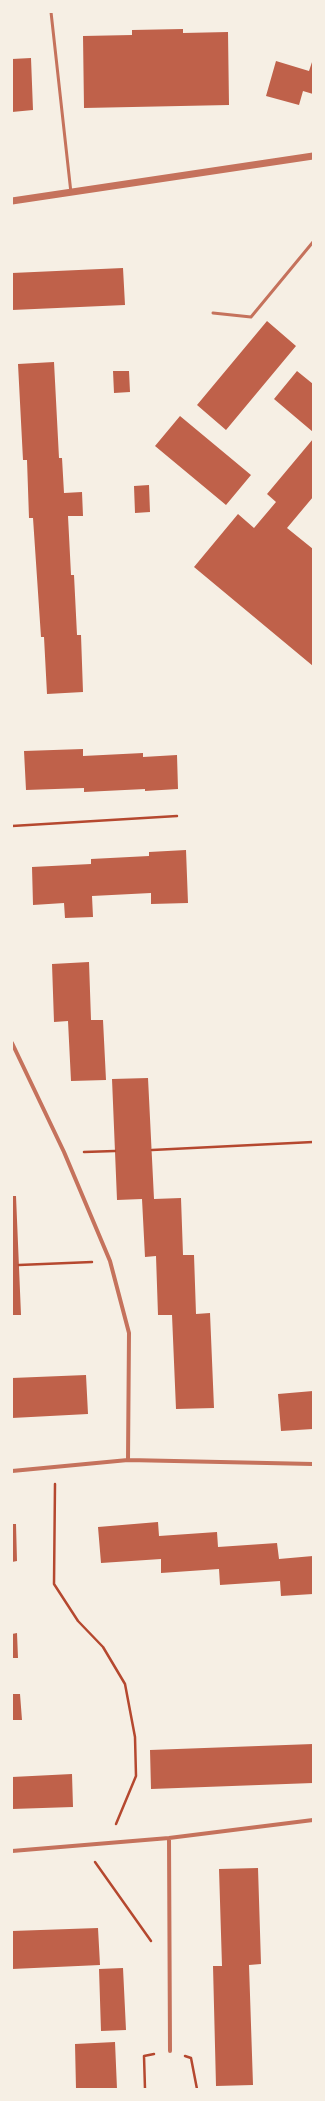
<!DOCTYPE html>
<style>
body{margin:0}
#map{position:relative;width:325px;height:2101px;overflow:hidden;background:#f6efe4;font-family:Literata,serif}
canvas{display:block}
.frame{position:absolute;inset:0;border:13px solid #f6efe4;pointer-events:none}
</style>
<div id="map">
<canvas width="325" height="2101"></canvas>
<div class="frame"></div>
</div>
<script>
const context = document.querySelector('canvas').getContext('2d');
context.lineJoin = 'round';
function paint(path, color) { context.fillStyle = color; context.fill(path, 'evenodd'); }
const shape = rows => new Path2D(rows.map(r => 'M' + r).join(''));
function strokePath(path, color, width, dash) { context.strokeStyle = color; context.lineWidth = width; context.lineCap = dash ? 'butt' : 'round'; context.setLineDash(dash || []); context.stroke(path); }
paint(shape([
 [183,29,183,33,228,32,229,105,84,108,83,36,132,35,132,30],
 [31,58,33,110,12,112,12,59],
 [313,59,313,94,303,91,299,105,266,96,276,61,309,71],
 [123,268,125,305,12,310,12,273],
 [267,321,296,346,226,430,197,405],
 [54,362,59,458,62,458,64,493,82,492,83,516,68,516,71,575,74,575,77,635,81,635,83,692,47,694,44,637,41,637,33,518,29,518,27,460,23,460,18,364],
 [113,371,129,371,130,392,114,393],
 [297,371,313,384,313,432,274,399],
 [180,416,251,475,226,505,155,446],
 [313,439,313,497,287,528,313,549,313,666,194,567,238,514,254,528,276,502,267,494],
 [149,485,150,512,135,513,134,486],
 [83,749,83,756,143,753,143,757,177,755,178,789,145,791,145,789,84,792,84,788,26,790,24,751],
 [186,850,188,903,151,904,151,893,92,896,93,917,65,918,64,903,33,905,32,867,91,864,91,859,149,856,149,852],
 [89,962,91,1020,103,1020,106,1080,71,1081,68,1021,54,1022,52,964],
 [148,1078,154,1199,181,1198,183,1255,194,1255,196,1314,210,1313,214,1408,176,1409,172,1315,158,1315,156,1256,145,1257,142,1199,117,1200,112,1079],
 [12,1196,16,1196,21,1315,12,1315],
 [86,1375,88,1414,12,1418,12,1378],
 [313,1391,313,1429,281,1431,278,1394],
 [158,1522,159,1536,217,1532,218,1547,277,1543,279,1559,313,1556,313,1594,281,1596,280,1581,220,1585,219,1569,161,1573,161,1559,101,1563,98,1527],
 [12,1524,16,1524,17,1561,12,1562],
 [17,1633,18,1658,12,1658,12,1634],
 [12,1694,20,1694,22,1720,12,1720],
 [313,1744,313,1783,151,1789,150,1750],
 [72,1774,73,1807,12,1809,12,1777],
 [258,1868,261,1964,249,1965,253,2085,216,2086,213,1966,222,1966,219,1869],
 [98,1928,100,1965,12,1969,12,1931],
 [123,1968,126,2030,101,2031,99,1969],
 [115,2042,117,2089,76,2089,75,2044]
]), '#bf614a');
strokePath(shape([
 [12,826,177,816],
 [152,1150,313,1142],
 [84,1152,115,1151],
 [19,1265,92,1262],
 [55,1484,54,1584,78,1621,103,1647,125,1684,135,1737,136,1776,116,1824],
 [95,1862,151,1941],
 [185,2056,191,2058,197,2089],
 [145,2089,144,2056,154,2054]
]), '#b5482f', 2.5);
strokePath(shape([
 [51,12,71,193],
 [213,313,251,317,313,242]
]), '#c5725c', 3);
strokePath(shape([
 [12,1043,64,1152,110,1261,129,1333,128,1460],
 [12,1471,128,1460,313,1464],
 [169,1838,170,2051],
 [12,1851,169,1838,313,1820]
]), '#c5725c', 4);
strokePath(shape([
 [12,201,313,156]
]), '#c5725c', 7);
</script>
